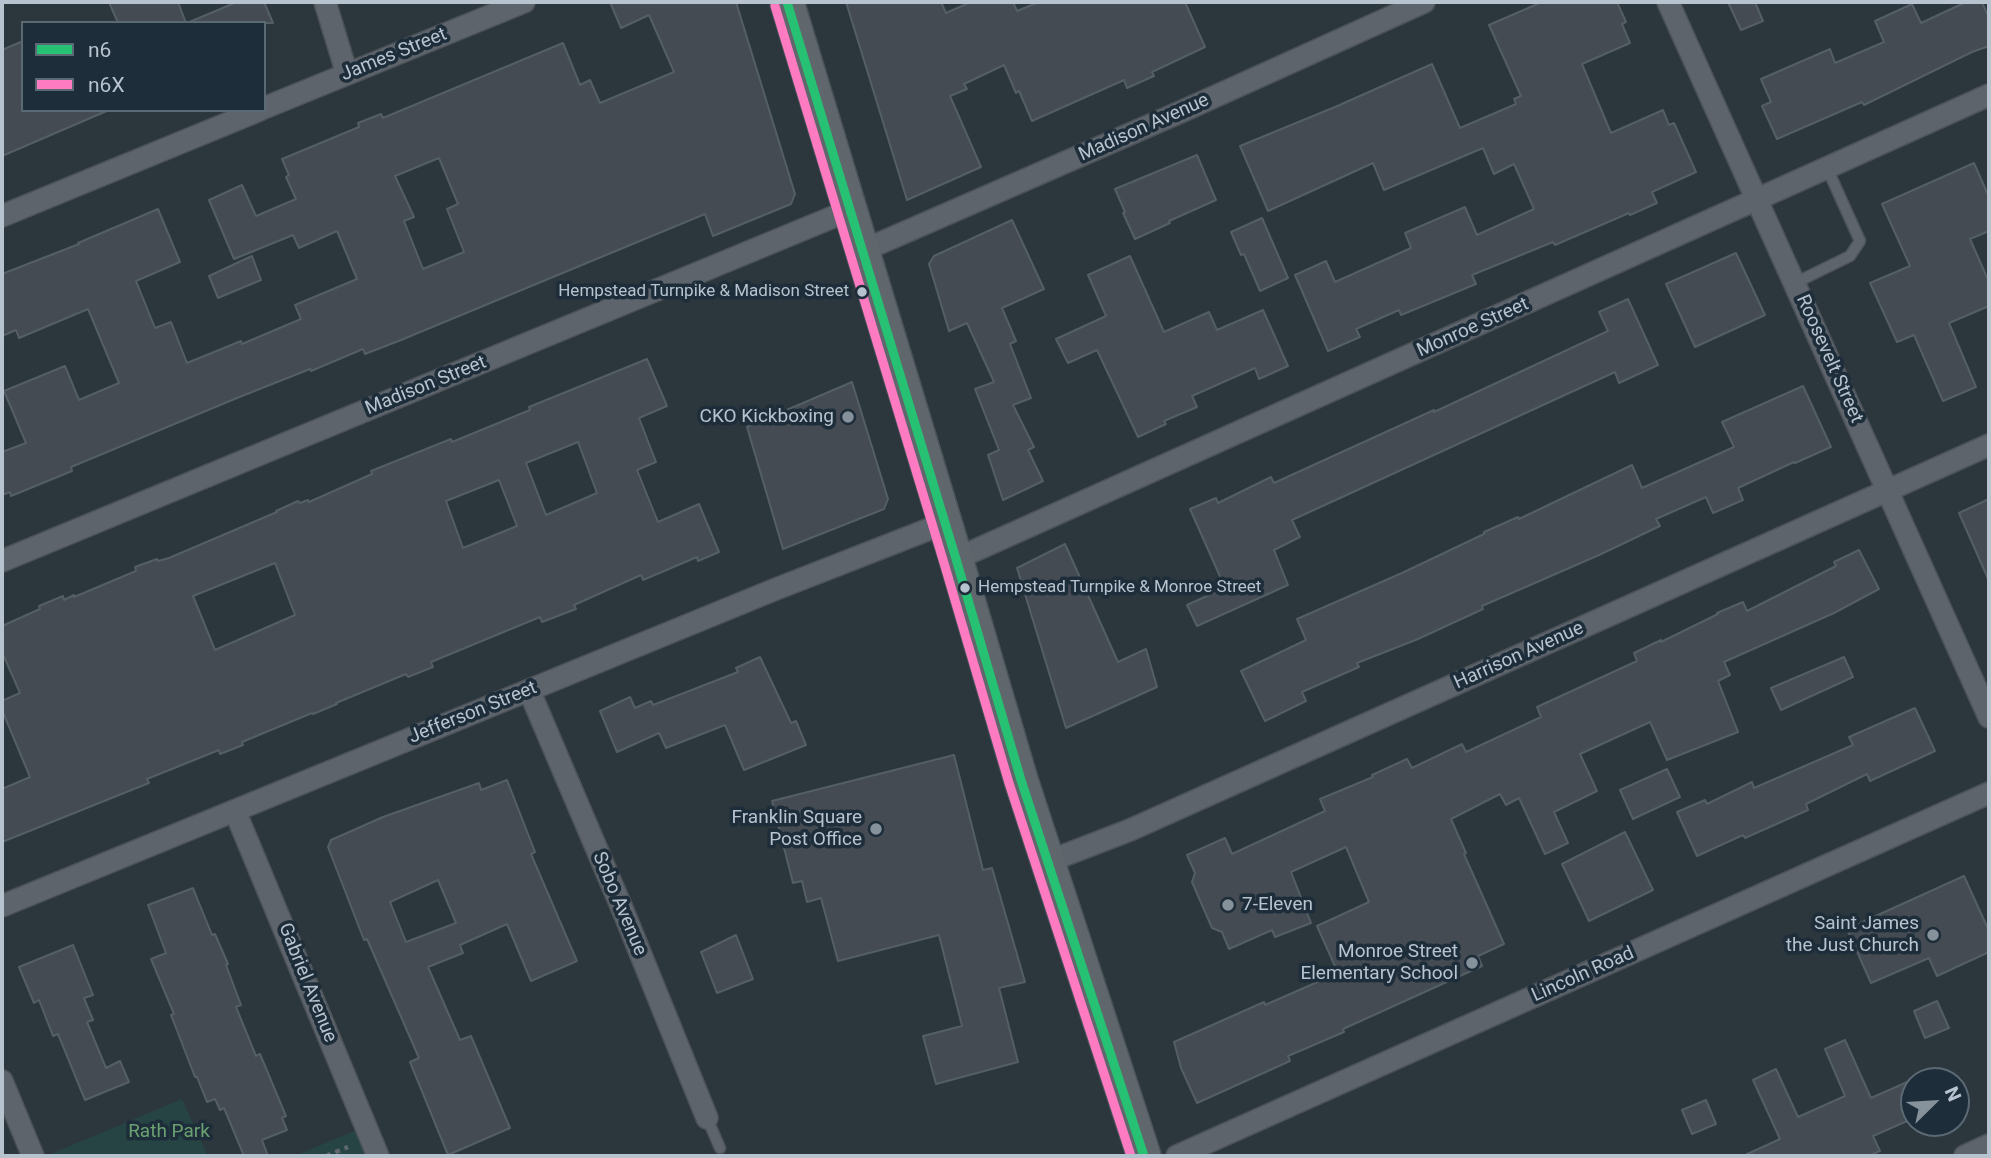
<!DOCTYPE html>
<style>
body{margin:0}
#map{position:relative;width:1991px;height:1158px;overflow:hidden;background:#2c363d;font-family:Roboto,sans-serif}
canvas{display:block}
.frame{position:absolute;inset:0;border:4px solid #b7c3ce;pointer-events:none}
.legend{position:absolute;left:21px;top:21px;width:245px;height:91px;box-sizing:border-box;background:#1e2d3a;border:2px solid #5b6975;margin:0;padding:9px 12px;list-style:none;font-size:21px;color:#b7c3ce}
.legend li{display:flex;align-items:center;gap:14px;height:35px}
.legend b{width:35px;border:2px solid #5b6975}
.north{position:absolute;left:1900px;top:1067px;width:70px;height:70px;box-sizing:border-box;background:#1e2d3a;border:2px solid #5b6975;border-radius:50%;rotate:66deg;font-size:19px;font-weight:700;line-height:28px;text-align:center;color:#b7c3ce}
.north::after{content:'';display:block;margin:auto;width:24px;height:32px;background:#86929b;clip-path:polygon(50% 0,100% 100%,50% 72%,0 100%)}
</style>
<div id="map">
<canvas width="1991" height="1158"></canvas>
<div class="frame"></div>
<ul class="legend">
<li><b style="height:9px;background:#26c172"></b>n6</li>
<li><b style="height:9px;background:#fe7ac1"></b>n6X</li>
</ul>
<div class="north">N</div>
</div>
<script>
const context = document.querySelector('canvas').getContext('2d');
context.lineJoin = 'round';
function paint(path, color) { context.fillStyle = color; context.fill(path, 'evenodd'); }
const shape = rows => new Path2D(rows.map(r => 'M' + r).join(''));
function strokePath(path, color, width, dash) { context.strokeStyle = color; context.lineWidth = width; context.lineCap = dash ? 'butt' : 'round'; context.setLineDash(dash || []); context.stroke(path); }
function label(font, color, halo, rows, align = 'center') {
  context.font = font + ' Roboto,sans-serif'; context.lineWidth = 7; context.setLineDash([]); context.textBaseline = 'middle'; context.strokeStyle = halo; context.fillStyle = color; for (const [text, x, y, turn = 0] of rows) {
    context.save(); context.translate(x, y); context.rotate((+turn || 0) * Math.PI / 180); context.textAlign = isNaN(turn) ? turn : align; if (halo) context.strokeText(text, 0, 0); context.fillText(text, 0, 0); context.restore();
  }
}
paint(shape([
 [182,1099,208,1156,46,1156],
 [362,1128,374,1156,294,1156]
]), '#274445');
const building = shape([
 [109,2,178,2,186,23,118,23,109,2],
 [237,2,264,2,273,23,187,23,237,2],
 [610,2,736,2,795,194,791,204,713,236,705,214,401,340,365,354,363,349,311,371,310,369,237,398,71,467,72,471,11,496,10,492,2,495,2,452,26,443,4,391,65,366,79,400,119,383,88,309,19,338,16,330,2,336,2,274,79,244,78,243,158,209,180,262,136,281,155,328,171,322,187,363,241,341,242,344,301,319,295,305,357,279,337,231,299,248,293,235,234,259,209,200,242,185,256,216,296,199,286,177,289,175,282,159,359,127,358,123,381,114,383,118,563,43,580,85,590,80,600,103,674,72,649,15,621,28,610,2],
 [439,158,458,204,447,209,464,252,423,269,404,221,414,217,395,176,439,158],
 [846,2,941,2,946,13,971,2,1013,2,1017,11,1039,2,1185,2,1205,47,1152,72,1154,76,1127,88,1124,80,1032,121,1019,91,1016,93,1004,65,964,84,967,89,950,96,981,167,907,200,846,2],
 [1542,2,1617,2,1626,22,1622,24,1630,43,1582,64,1611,133,1663,110,1669,125,1674,123,1696,172,1652,192,1657,203,1630,215,1629,213,1555,245,1553,242,1472,275,1476,284,1401,315,1399,310,1356,329,1360,337,1328,351,1295,275,1326,261,1335,282,1411,248,1405,233,1465,207,1477,235,1534,209,1514,164,1494,174,1483,148,1384,190,1373,163,1268,211,1240,146,1335,107,1432,64,1460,128,1516,104,1514,99,1521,96,1489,25,1542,2],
 [1728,2,1755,2,1763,21,1741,30,1728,2],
 [1966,2,1982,2,1989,18,1989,46,1972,52,1864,105,1862,102,1777,139,1762,106,1771,102,1761,79,1830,49,1835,63,1884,42,1875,21,1912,4,1921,23,1966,2],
 [23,41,23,110,109,110,2,156,2,50,23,41],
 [1197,155,1216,200,1169,221,1170,223,1135,239,1123,213,1125,212,1115,189,1197,155],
 [1974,163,1989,197,1989,231,1970,239,1989,282,1989,306,1949,323,1976,387,1943,401,1914,335,1897,342,1870,283,1910,266,1882,204,1974,163],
 [1262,218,1288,278,1260,291,1244,254,1241,255,1231,232,1262,218],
 [1012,220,1044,289,1002,308,1016,341,1010,344,1031,398,1013,405,1034,447,1028,450,1043,481,1003,500,988,455,999,450,975,389,994,382,967,323,949,331,929,264,934,256,1012,220],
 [1736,253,1765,315,1695,347,1666,284,1736,253],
 [252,256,261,280,218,298,209,276,252,256],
 [1130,256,1164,332,1209,312,1217,330,1263,310,1288,366,1259,379,1255,368,1192,396,1197,407,1164,421,1166,424,1138,437,1097,350,1068,363,1056,339,1106,316,1088,275,1130,256],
 [1628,299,1658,365,1619,383,1615,372,1292,520,1300,537,1274,550,1288,585,1197,626,1187,605,1218,591,1215,584,1222,581,1190,509,1216,498,1218,503,1271,477,1274,483,1434,410,1434,412,1608,331,1599,312,1628,299],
 [647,359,667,406,639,418,656,462,637,470,658,522,699,504,719,552,698,561,697,557,643,580,641,575,574,605,576,609,542,622,540,617,431,662,433,667,408,677,406,674,336,703,337,704,313,714,312,713,242,742,243,745,220,754,219,750,147,779,149,783,2,842,2,789,30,777,2,710,2,701,20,693,2,652,2,626,40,609,39,606,63,596,64,600,74,595,74,597,136,571,135,567,157,559,158,561,169,558,277,512,276,511,298,501,300,503,308,500,309,502,372,474,371,471,451,439,452,442,530,410,529,407,647,359],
 [578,442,597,493,546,515,526,463,578,442],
 [499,480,517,526,463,548,446,501,499,480],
 [275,563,295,615,215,650,193,596,275,563],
 [852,382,888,499,884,509,783,549,747,427,852,382],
 [1803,386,1831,447,1795,463,1794,462,1738,488,1743,500,1713,513,1706,497,1656,519,1660,526,1599,555,1482,606,1483,609,1418,639,1357,663,1359,667,1302,692,1306,701,1265,721,1241,671,1306,640,1297,619,1402,573,1484,534,1484,532,1518,517,1519,519,1632,465,1642,488,1734,447,1722,422,1803,386],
 [1989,499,1989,581,1959,513,1989,499],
 [1065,544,1118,662,1146,649,1157,687,1066,728,1017,568,1065,544],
 [1859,550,1879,589,1834,613,1724,662,1730,675,1718,681,1738,732,1667,760,1650,722,1580,754,1597,791,1554,812,1568,843,1545,854,1519,798,1506,805,1500,794,1451,819,1466,853,1464,854,1504,944,1478,956,1482,966,1343,1029,1344,1032,1288,1056,1290,1061,1197,1103,1181,1068,1174,1042,1264,1002,1265,1005,1338,973,1317,926,1369,902,1346,847,1291,872,1311,923,1275,937,1272,930,1229,949,1222,932,1212,928,1192,882,1195,873,1187,855,1225,838,1232,854,1325,811,1320,799,1373,777,1372,775,1407,759,1412,768,1462,744,1466,752,1541,717,1537,707,1637,661,1634,653,1661,640,1661,642,1718,614,1717,613,1743,602,1747,611,1836,566,1834,562,1859,550],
 [760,657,791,723,796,721,806,745,744,770,725,725,666,748,659,733,617,752,600,711,630,697,635,708,651,701,653,705,738,672,736,668,760,657],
 [1844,657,1853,677,1781,710,1771,688,1844,657],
 [1915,708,1935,751,1870,781,1867,774,1806,804,1808,810,1745,838,1743,835,1697,856,1677,812,1705,800,1707,804,1752,782,1754,788,1853,745,1849,737,1915,708],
 [954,755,983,870,992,868,1025,982,999,988,1018,1062,936,1084,923,1036,962,1026,939,935,838,961,821,898,807,902,802,881,793,883,772,801,954,755],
 [1667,769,1680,797,1633,819,1620,790,1667,769],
 [507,780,535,852,531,854,577,961,531,981,507,924,460,945,463,953,428,967,460,1040,471,1036,510,1128,448,1155,410,1062,419,1058,367,939,364,940,328,847,331,840,383,817,479,783,481,790,507,780],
 [438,880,456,923,406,942,390,902,438,880],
 [1625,832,1653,890,1589,921,1562,864,1625,832],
 [1964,876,1989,931,1989,952,1937,976,1929,958,1871,983,1847,929,1964,876],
 [193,888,212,935,215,934,228,964,226,965,241,1005,236,1007,256,1056,260,1054,286,1116,282,1118,287,1130,262,1140,268,1156,244,1156,224,1108,220,1110,215,1099,207,1102,197,1077,195,1077,171,1015,174,1014,151,959,166,953,148,905,193,888],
 [736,935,753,979,717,993,701,952,736,935],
 [73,945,93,995,84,998,93,1020,87,1022,106,1068,120,1061,129,1082,85,1100,58,1034,53,1036,39,1000,34,1003,19,967,73,945],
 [1937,1001,1949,1028,1925,1038,1914,1011,1937,1001],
 [1845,1040,1871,1098,1914,1079,1914,1118,1873,1136,1880,1151,1868,1156,1743,1156,1780,1139,1753,1080,1776,1069,1798,1117,1845,1096,1825,1049,1845,1040],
 [1706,1100,1716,1124,1692,1134,1682,1110,1706,1100]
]);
paint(building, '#444b52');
strokePath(building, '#545e65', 2);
const lane = shape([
 [1795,283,1850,256,1860,241,1827,168],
 [707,1118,720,1148]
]);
const street = shape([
 [325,2,347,74],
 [1668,2,1989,717],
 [264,108,524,2],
 [2,216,260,110],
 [862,251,1185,110,1424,2],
 [956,559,1989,95],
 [2,561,850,210],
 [529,690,624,913,707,1118],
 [235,811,378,1156],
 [1047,862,1130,830,1989,445],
 [2,906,776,589,945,523],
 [2,1081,33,1156],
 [1177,1156,1989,793],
 [1965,1156,1989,1145]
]);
const primary = shape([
 [787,2,956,559,1021,780,1144,1156]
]);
strokePath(lane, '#4b5258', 13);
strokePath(street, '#4b5258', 24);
strokePath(primary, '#4a535a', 36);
strokePath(shape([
 [326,1156,348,1147]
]), '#60686e', 4.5, [5, 5]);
strokePath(lane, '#5d646b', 10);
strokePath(street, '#5d646b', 21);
strokePath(primary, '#5f676d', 33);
strokePath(shape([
 [787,2,956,559,1021,780,1144,1156]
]), '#26c172', 9);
strokePath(shape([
 [775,6,944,563,1009,783,1131,1156]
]), '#fe7ac1', 9);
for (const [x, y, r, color] of [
 [862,292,6,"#b7c3ce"],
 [848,417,7,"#86929b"],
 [965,588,6,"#b7c3ce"],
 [876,829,7,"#86929b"],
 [1228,905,7,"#86929b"],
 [1933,935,7,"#86929b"],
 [1472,963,7,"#86929b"]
]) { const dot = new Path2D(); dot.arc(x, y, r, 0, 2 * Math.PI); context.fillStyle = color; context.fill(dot); strokePath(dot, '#1e2d3a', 2.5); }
label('17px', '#b7c3ce', '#1e2d3a', [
 ["Hempstead Turnpike & Madison Street",849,292],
 ["Hempstead Turnpike & Monroe Street",978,588,"left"]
], 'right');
label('19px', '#b7c3ce', '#1e2d3a', [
 ["James Street",394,55,-22],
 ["Madison Avenue",1144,128,-24],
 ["Monroe Street",1473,328,-24],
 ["Roosevelt Street",1829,359,66],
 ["Madison Street",426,386,-22],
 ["Harrison Avenue",1519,656,-24],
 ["Jefferson Street",473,713,-22],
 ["Sobo Avenue",619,904,67],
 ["Lincoln Road",1583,975,-24],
 ["Gabriel Avenue",307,983,68]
]);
label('19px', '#b7c3ce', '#1e2d3a', [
 ["CKO Kickboxing",834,417],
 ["Franklin Square",862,818],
 ["Post Office",862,840],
 ["7-Eleven",1242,905,"left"],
 ["Saint James",1919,924],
 ["the Just Church",1919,946],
 ["Monroe Street",1458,952],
 ["Elementary School",1458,974]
], 'right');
label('19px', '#6ba171', '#1e2d3a', [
 ["Rath Park",169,1132]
]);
</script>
